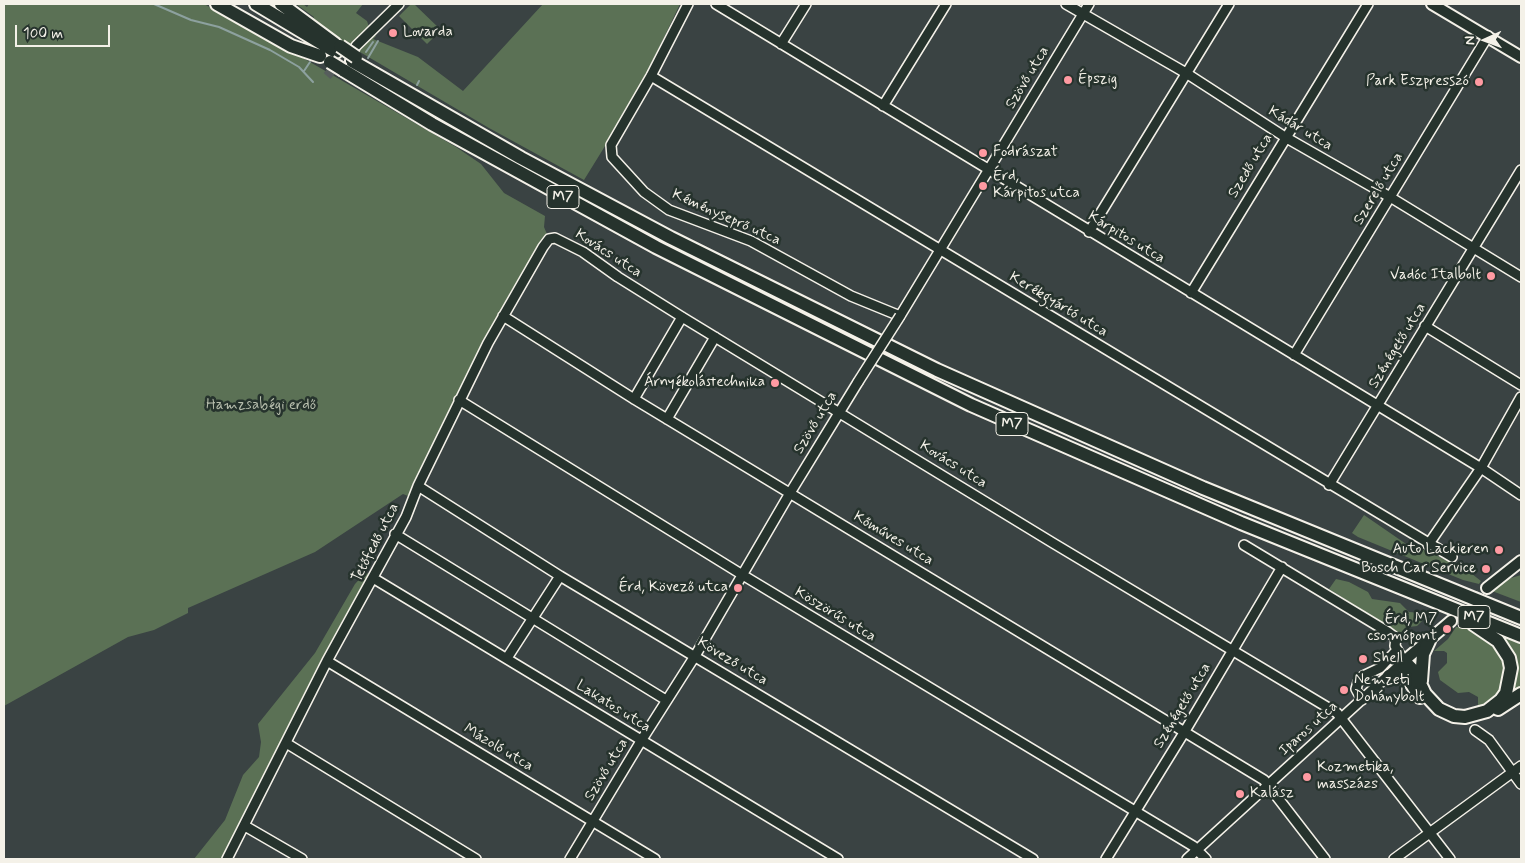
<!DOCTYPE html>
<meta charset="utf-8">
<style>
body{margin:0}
#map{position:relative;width:1525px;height:863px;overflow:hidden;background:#3a4343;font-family:Mynerve,sans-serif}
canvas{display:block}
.frame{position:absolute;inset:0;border:5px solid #f4f1e8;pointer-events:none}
.north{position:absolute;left:1460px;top:15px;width:50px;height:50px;-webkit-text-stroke:4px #26332d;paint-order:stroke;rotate:268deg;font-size:14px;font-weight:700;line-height:20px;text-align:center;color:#f4f1e8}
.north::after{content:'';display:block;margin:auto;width:18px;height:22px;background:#f4f1e8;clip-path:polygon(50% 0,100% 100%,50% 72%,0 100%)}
.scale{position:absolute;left:15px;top:25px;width:95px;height:22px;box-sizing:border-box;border:2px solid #f4f1e8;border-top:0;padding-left:6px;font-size:15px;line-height:18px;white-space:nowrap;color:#f4f1e8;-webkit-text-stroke:4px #26332d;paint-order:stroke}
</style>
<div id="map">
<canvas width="1525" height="863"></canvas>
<div class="frame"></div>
<div class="north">N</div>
<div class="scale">100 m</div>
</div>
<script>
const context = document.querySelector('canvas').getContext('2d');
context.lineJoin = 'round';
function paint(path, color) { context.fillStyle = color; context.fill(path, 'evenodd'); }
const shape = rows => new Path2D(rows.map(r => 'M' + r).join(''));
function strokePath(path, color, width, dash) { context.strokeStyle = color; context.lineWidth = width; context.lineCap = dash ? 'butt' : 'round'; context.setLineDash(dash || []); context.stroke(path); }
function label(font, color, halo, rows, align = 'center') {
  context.font = font + ' Mynerve,sans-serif'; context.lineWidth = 5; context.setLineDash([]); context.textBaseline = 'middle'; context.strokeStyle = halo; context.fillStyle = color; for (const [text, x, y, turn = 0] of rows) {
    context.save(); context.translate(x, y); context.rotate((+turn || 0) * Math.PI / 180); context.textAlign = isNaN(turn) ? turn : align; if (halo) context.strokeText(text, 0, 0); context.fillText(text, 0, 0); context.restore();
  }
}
paint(shape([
 [4,4,204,4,310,62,456,147,481,164,504,193,545,216,544,227,549,239,503,316,413,498,403,494,315,552,188,608,188,613,154,630,128,637,4,706],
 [296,4,303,4,307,7,309,4,363,4,356,13,367,21,369,27,353,43,372,33,376,36,373,39,418,57,463,91,543,4,680,4,636,96,584,180,489,128,348,45,312,20,314,17],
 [411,4,414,4,441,30,427,44,399,16],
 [1364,515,1409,546,1428,551,1472,574,1481,581,1479,584,1463,580,1358,537,1352,533],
 [366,572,373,578,227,859,194,859,225,820,243,775,259,757,261,742,258,724,315,653,355,584],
 [1521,575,1521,602,1492,591,1508,579],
 [1336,579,1349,582,1368,592,1372,599,1400,603,1409,612,1423,613,1426,617,1417,626,1409,627,1406,633,1399,633,1329,589],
 [1456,627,1464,627,1489,641,1501,658,1504,668,1504,678,1497,696,1489,703,1471,711,1478,705,1478,697,1469,692,1458,693,1440,680,1438,672,1447,663,1447,653,1444,651,1434,651,1448,639],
 [1504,637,1521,644,1521,689,1511,695,1516,670,1502,638]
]), '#5b7155');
strokePath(shape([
 [154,4,191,20,219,27,270,50,299,67,313,82],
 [366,52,373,42],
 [368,58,378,41],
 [304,71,310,62],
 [417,85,419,81]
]), '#8da19f', 2);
strokePath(shape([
 [327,76,352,49]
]), '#565d5c', 9, [9, 4.5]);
strokePath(shape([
 [1451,621,1487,588]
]), '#565d5c', 10, [10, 5]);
const minor = shape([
 [688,4,651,76,611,145,612,157,644,192,669,210,751,241,851,296,900,316,1089,4],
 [716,4,1481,468,1521,495],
 [1066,4,1186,73,1285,137,1390,197,1521,277],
 [781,44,806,4],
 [356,46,399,4],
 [651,76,1452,557],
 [883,106,946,4],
 [1089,232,1229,4],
 [1191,293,1368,4],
 [503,316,634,399,1264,780,1325,859],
 [1425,326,1521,385],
 [1294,355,1488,36],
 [634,399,682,317],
 [459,400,741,574,1193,846,1206,859],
 [667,419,715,337],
 [1329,485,1521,170],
 [418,486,560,576,1033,859],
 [395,534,666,700],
 [1428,545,1481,468,1521,397],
 [373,578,838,859],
 [507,658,560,576],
 [327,661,655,859],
 [1362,700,1356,689,1358,682,1363,676,1380,668,1397,650],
 [1475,730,1489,740,1521,784],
 [286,743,476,859],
 [245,826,302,859],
 [227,859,327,661,406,517,418,486,488,343,543,247,549,239,555,238,583,252,618,277,682,317,1053,543,1337,713,1450,859],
 [570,859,641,741,695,656,790,493,858,382],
 [1106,859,1185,731,1282,567],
 [1187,859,1404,661,1395,646,1396,638,1388,632,1244,545],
 [1394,859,1521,766]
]);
const major = shape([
 [1432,4,1521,57],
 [1487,588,1521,561],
 [1404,661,1451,621]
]);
const highway = shape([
 [217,4,291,46,320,56],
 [256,4,336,52],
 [281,4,335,44],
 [352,61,521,158,671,238,937,370,1203,488,1521,618],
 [343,70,432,124,656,247,971,405,1241,523,1521,636],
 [1404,661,1414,671,1425,694,1439,709,1454,716,1465,717,1487,711,1501,700,1506,693,1511,668,1509,658,1498,641,1473,624],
 [1404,661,1407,676,1420,697],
 [1389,676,1404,677,1410,681],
 [1421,681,1423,654,1429,641],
 [1498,709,1521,694]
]);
strokePath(minor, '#f4f1e8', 12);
strokePath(major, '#f4f1e8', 14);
strokePath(highway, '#f4f1e8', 16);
strokePath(minor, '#26332d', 9);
strokePath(major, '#26332d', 10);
strokePath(highway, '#26332d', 12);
const minorBridge = shape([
 [858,382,900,316]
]);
const highwayBridge = shape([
 [340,46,356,57],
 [330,62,343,70]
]);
strokePath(minorBridge, '#f4f1e8', 12, []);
strokePath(highwayBridge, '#f4f1e8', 16, []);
strokePath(minorBridge, '#26332d', 9);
strokePath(highwayBridge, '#26332d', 12);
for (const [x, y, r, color] of [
 [393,33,5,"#ff9aa2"],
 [1068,80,5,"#ff9aa2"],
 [1479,82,5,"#ff9aa2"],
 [983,153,5,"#ff9aa2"],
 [983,186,5,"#ff9aa2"],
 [1491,276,5,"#ff9aa2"],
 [775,383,5,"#ff9aa2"],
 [1499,550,5,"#ff9aa2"],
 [1486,569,5,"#ff9aa2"],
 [738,588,5,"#ff9aa2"],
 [1447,629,5,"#ff9aa2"],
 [1363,659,5,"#ff9aa2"],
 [1344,690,5,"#ff9aa2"],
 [1307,777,5,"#ff9aa2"],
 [1240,794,5,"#ff9aa2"]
]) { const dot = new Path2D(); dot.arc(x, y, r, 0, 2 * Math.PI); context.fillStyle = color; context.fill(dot); strokePath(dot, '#26332d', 2); }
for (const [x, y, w] of [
 [563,197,32],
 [1012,424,32],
 [1474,617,32]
]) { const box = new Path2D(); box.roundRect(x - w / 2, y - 11.5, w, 23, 4); context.fillStyle = '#26332d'; context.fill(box); strokePath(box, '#f4f1e8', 1); }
label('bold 14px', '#f4f1e8', null, [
 ["M7",563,197],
 ["M7",1012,424],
 ["M7",1474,617]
]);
label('15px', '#f4f1e8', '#26332d', [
 ["Lovarda",403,33],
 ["Épszig",1078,80],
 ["Park Eszpresszó",1469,82,"right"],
 ["Fodrászat",993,153],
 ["Érd,",993,177],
 ["Kárpitos utca",993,194],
 ["Vadóc Italbolt",1481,276,"right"],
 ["Árnyékolástechnika",765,383,"right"],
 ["Auto Lackieren",1489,550,"right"],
 ["Bosch Car Service",1476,569,"right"],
 ["Érd, Kövező utca",728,588,"right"],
 ["Érd, M7",1437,620,"right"],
 ["csomópont",1437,637,"right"],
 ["Shell",1373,659],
 ["Nemzeti",1354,681],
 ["Dohánybolt",1354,698],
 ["Kozmetika,",1317,768],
 ["masszázs",1317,785],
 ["Kalász",1250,794]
], 'left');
label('15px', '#f4f1e8', '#26332d', [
 ["Szövő utca",1028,78,-59],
 ["Kádár utca",1300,129,31],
 ["Szedő utca",1251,166,-59],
 ["Szerelő utca",1379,189,-59],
 ["Kéményseprő utca",726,218,24],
 ["Kárpitos utca",1126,238,31],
 ["Kovács utca",608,254,33],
 ["Kerékgyártó utca",1058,305,31],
 ["Szénégető utca",1398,346,-59],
 ["Szövő utca",816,423,-59],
 ["Kovács utca",953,465,32],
 ["Kőműves utca",893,539,31],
 ["Tetőfedő utca",376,543,-63],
 ["Köszörűs utca",835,615,31],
 ["Kövező utca",732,662,31],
 ["Szénégető utca",1183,706,-59],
 ["Lakatos utca",613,707,32],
 ["Iparos utca",1309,729,-42],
 ["Mázoló utca",498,748,31],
 ["Szövő utca",607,770,-59]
]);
label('15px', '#b7bead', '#26332d', [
 ["Hamzsabégi erdő",261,406]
]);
</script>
